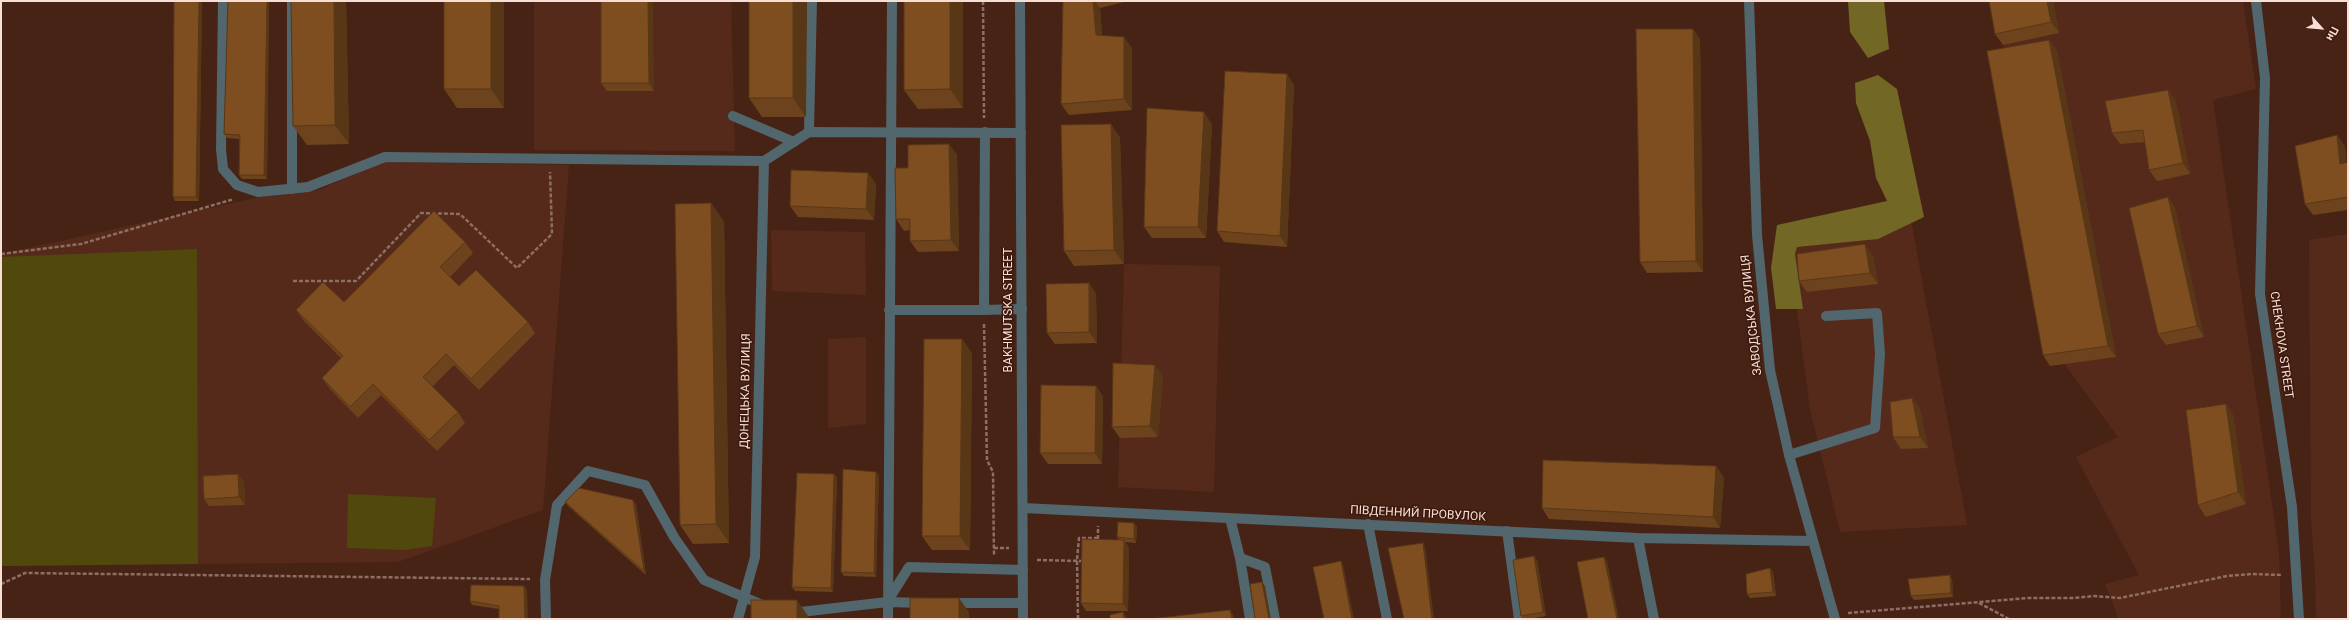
<!DOCTYPE html>
<meta charset="utf-8">
<style>
body{margin:0}
#map{position:relative;width:2349px;height:620px;overflow:hidden;background:#472316;font-family:Roboto,sans-serif}
canvas{display:block}
.frame{position:absolute;inset:0;border:2px solid #f7dfd6;pointer-events:none}
.north{position:absolute;left:2301px;top:8px;width:40px;height:40px;-webkit-text-stroke:3px #3c190c;paint-order:stroke;rotate:117deg;font-size:11px;font-weight:700;line-height:16px;text-align:center;color:#f7dfd6}
.north::after{content:'';display:block;margin:auto;width:14px;height:18px;background:#f7dfd6;clip-path:polygon(50% 0,100% 100%,50% 72%,0 100%)}
</style>
<div id="map">
<canvas width="2349" height="620"></canvas>
<div class="frame"></div>
<div class="north">Пн</div>
</div>
<script>
const context = document.querySelector('canvas').getContext('2d');
context.lineJoin = 'round';
function paint(path, color) { context.fillStyle = color; context.fill(path, 'evenodd'); }
const shape = rows => new Path2D(rows.map(r => 'M' + r).join(''));
function strokePath(path, color, width, dash) { context.strokeStyle = color; context.lineWidth = width; context.lineCap = dash ? 'butt' : 'round'; context.setLineDash(dash || []); context.stroke(path); }
function label(font, color, halo, rows, align = 'center') {
  context.font = font + ' Roboto,sans-serif'; context.lineWidth = 3; context.setLineDash([]); context.textBaseline = 'middle'; context.strokeStyle = halo; context.fillStyle = color; for (const [text, x, y, turn = 0] of rows) {
    context.save(); context.translate(x, y); context.rotate((+turn || 0) * Math.PI / 180); context.textAlign = isNaN(turn) ? turn : align; if (halo) context.strokeText(text, 0, 0); context.fillText(text, 0, 0); context.restore();
  }
}
paint(shape([
 [534,1,731,1,735,151,534,150],
 [1995,1,2243,1,2256,89,2213,100,2279,552,2281,619,2119,619,2105,584,2139,575,2076,457,2118,437,2063,362],
 [383,162,569,165,543,510,398,562,1,566,1,254,260,197,319,190],
 [1909,209,1967,525,1840,532,1810,409,1787,235],
 [771,230,865,232,866,295,772,291],
 [2348,234,2348,619,2316,619,2315,574,2311,520,2309,240],
 [1124,264,1220,266,1214,492,1118,487],
 [866,337,866,424,828,428,828,339]
]), '#562a1b');
paint(shape([
 [197,249,198,564,1,566,1,257],
 [348,494,436,498,432,546,405,550,347,548]
]), '#51480d');
paint(shape([
 [1848,1,1884,1,1889,49,1868,58,1850,32],
 [1878,75,1897,89,1924,217,1878,239,1797,247,1795,254,1803,309,1776,309,1771,268,1777,225,1887,201,1876,178,1870,141,1856,103,1855,83]
]), '#726724');
strokePath(shape([
 [983,1,984,118],
 [1,254,81,244,234,199],
 [293,281,356,281,421,213,460,214,517,268,552,234,550,172],
 [984,324,987,460,993,472,994,556],
 [1098,539,1098,526],
 [994,548,1009,548],
 [1037,560,1084,561],
 [1,584,25,573,530,579],
 [1979,603,2009,619],
 [1848,613,2028,598,2073,598,2094,596,2120,598,2227,576,2252,574,2281,575],
 [1078,619,1077,560,1079,538,1098,538]
]), '#8d6e63', 2.5, [4, 2]);
strokePath(shape([
 [733,116,794,142],
 [809,132,812,1],
 [985,132,984,310,1022,309],
 [292,189,292,1],
 [889,310,984,310],
 [1789,455,1875,428,1880,354,1877,313,1826,316],
 [1230,518,1240,558,1250,619],
 [1507,531,1519,619],
 [1240,558,1265,567,1275,619],
 [887,602,923,603],
 [949,603,1023,603],
 [792,613,887,602,909,567,1023,570],
 [546,619,545,580,557,505,588,471,645,485,674,537,704,580,765,606],
 [888,619,892,1]
]), '#52666d', 10);
strokePath(shape([
 [223,1,221,149,223,169,237,185,258,192,308,187,385,157,764,161,809,132,1021,133],
 [1749,1,1757,235,1770,370,1789,455,1835,619],
 [2256,1,2265,78,2260,294,2292,507,2299,619],
 [1023,508,1638,538,1812,541],
 [1368,524,1387,619],
 [1638,538,1654,619],
 [738,619,755,557,764,161]
]), '#52666d', 10);
strokePath(shape([
 [1020,1,1023,619]
]), '#52666d', 10);
paint(shape([
 [174,1,202,1,199,201,175,201,173,197],
 [228,1,269,1,267,179,242,179,239,175,239,139,227,138,224,134],
 [291,1,346,1,349,144,307,145,293,126],
 [444,1,504,108,457,108,444,89],
 [601,1,654,91,607,91,601,83],
 [749,1,806,117,762,117,749,98],
 [904,1,963,108,918,109,904,90],
 [1063,1,1128,1,1100,8,1102,36,1132,48,1132,110,1069,115,1061,104],
 [2053,1,2059,33,2003,45,1995,34],
 [1693,29,1700,40,1703,272,1647,273,1640,262],
 [2049,40,2057,51,2116,357,2050,366,2043,355],
 [1294,85,1287,247,1224,242,1217,231],
 [2168,90,2176,101,2190,174,2157,181,2149,170,2145,142,2120,144,2112,133],
 [1111,124,1120,138,1124,264,1074,266,1064,251],
 [1212,124,1206,238,1152,238,1144,227],
 [2337,135,2345,147,2346,163,2348,162,2348,210,2313,215,2305,204],
 [949,144,957,155,959,251,918,252,910,241,910,230,904,231,896,219,908,168],
 [868,173,876,184,874,220,798,217,790,206],
 [2168,197,2175,208,2204,337,2166,345,2158,334],
 [711,203,724,222,729,543,693,544,680,525],
 [465,242,473,253,450,277,459,286,528,322,535,333,479,390,454,365,432,387,458,412,465,423,437,451,381,395,358,418,330,389,322,378,341,358,304,321,296,310,344,302],
 [1873,256,1878,284,1807,292,1799,281],
 [1089,283,1096,294,1097,343,1055,344,1047,333],
 [972,353,970,550,932,550,922,536],
 [1163,376,1158,437,1120,438,1112,427],
 [1096,386,1103,397,1102,464,1048,464,1040,453],
 [1912,398,1920,409,1928,448,1901,449,1893,437],
 [2226,404,2233,415,2246,504,2206,517,2198,505],
 [1716,466,1724,478,1720,528,1549,519,1542,508],
 [876,472,879,476,876,577,844,576,841,572],
 [238,474,244,482,245,505,209,506,204,499],
 [834,474,837,478,833,592,795,591,792,587],
 [565,502,636,504,646,575,568,506],
 [1134,523,1137,527,1136,543,1125,542,1129,548,1128,611,1086,611,1081,603,1119,540,1117,537],
 [1537,560,1546,616,1529,619,1524,619,1521,616],
 [1770,568,1773,572,1776,596,1750,598,1747,594],
 [1952,579,1953,597,1914,600,1911,596],
 [524,586,527,590,499,609,472,605,470,601]
]), '#6c431c');
paint(shape([
 [199,1,202,1,199,201,196,197],
 [267,1,269,1,267,179,264,175],
 [334,1,346,1,349,144,335,125],
 [491,1,504,1,504,108,491,89],
 [648,1,653,1,654,91,649,83],
 [793,1,807,1,806,117,793,98],
 [950,1,963,1,963,108,950,89],
 [1093,1,1095,1,1100,8,1103,47,1096,35],
 [2047,1,2053,1,2059,33,2051,22],
 [1693,29,1700,40,1703,272,1696,261],
 [1124,37,1132,48,1132,110,1124,99],
 [2049,40,2057,51,2116,357,2108,346],
 [1287,74,1294,85,1287,247,1280,236],
 [2168,90,2176,101,2190,174,2183,163],
 [1204,112,1212,124,1206,238,1198,227],
 [1111,124,1120,138,1124,264,1114,250],
 [2337,135,2345,147,2348,175,2340,164],
 [949,144,957,155,959,251,951,240],
 [868,173,876,184,874,220,866,209],
 [2168,197,2175,208,2204,337,2197,326],
 [711,203,724,222,729,543,716,524],
 [1865,244,1873,256,1878,284,1870,273],
 [1089,283,1096,294,1097,343,1089,332],
 [962,339,972,353,970,550,960,536],
 [1155,365,1163,376,1158,437,1150,426],
 [1096,386,1103,397,1102,464,1095,453],
 [1912,398,1920,409,1928,448,1920,437],
 [2226,404,2233,415,2246,504,2238,492],
 [1716,466,1724,478,1720,528,1713,517],
 [876,472,879,476,876,577,874,573],
 [238,474,244,482,245,505,239,497],
 [834,474,837,478,833,592,831,588],
 [633,500,636,504,646,575,644,571],
 [1134,523,1137,527,1136,543,1134,539],
 [1124,540,1129,548,1128,611,1123,604],
 [1423,543,1425,547,1434,619,1432,619],
 [1534,556,1537,560,1546,616,1543,612],
 [1604,557,1607,561,1619,619,1617,619],
 [1341,561,1343,565,1354,619,1352,619],
 [1770,568,1773,572,1776,596,1773,592],
 [1950,575,1952,579,1953,597,1951,593],
 [1262,582,1265,586,1271,619,1269,619],
 [524,586,527,590,528,619,525,619],
 [959,598,969,612,969,619,959,619],
 [797,600,810,619,797,619],
 [1230,610,1233,614,1234,619,1232,619],
 [1123,612,1126,616,1126,619,1124,619]
]), '#583717');
const building = shape([
 [174,1,199,1,196,197,173,197,174,1],
 [228,1,267,1,264,175,239,175,240,135,224,134,228,1],
 [291,1,334,1,335,125,293,126,291,1],
 [444,1,491,1,491,89,444,89,444,1],
 [601,1,648,1,649,83,601,83,601,1],
 [749,1,793,1,793,98,749,98,749,1],
 [904,1,950,1,950,89,904,90,904,1],
 [1063,1,1093,1,1096,35,1124,37,1124,99,1061,104,1063,1],
 [1989,1,2047,1,2051,22,1995,34,1989,1],
 [1636,29,1693,29,1696,261,1640,262,1636,29],
 [2049,40,2108,346,2043,355,1987,51,2049,40],
 [1225,71,1287,74,1280,236,1217,231,1225,71],
 [2168,90,2183,163,2149,170,2143,130,2112,133,2105,101,2168,90],
 [1147,108,1204,112,1198,227,1144,227,1147,108],
 [1111,124,1114,250,1064,251,1061,125,1111,124],
 [2337,135,2340,164,2348,162,2348,197,2305,204,2295,146,2337,135],
 [949,144,951,240,910,241,910,219,896,219,895,168,908,168,908,145,949,144],
 [791,170,868,173,866,209,790,206,791,170],
 [2168,197,2197,326,2158,334,2129,208,2168,197],
 [711,203,716,524,680,525,675,204,711,203],
 [434,211,465,242,440,267,459,286,476,270,528,322,471,379,446,354,423,377,458,412,429,440,373,384,350,407,322,378,343,356,296,310,323,282,344,302,434,211],
 [1865,244,1870,273,1799,281,1797,254,1865,244],
 [1089,283,1089,332,1047,333,1046,284,1089,283],
 [924,339,962,339,960,536,922,536,924,339],
 [1113,363,1155,365,1150,426,1112,427,1113,363],
 [1041,385,1096,386,1095,453,1040,453,1041,385],
 [1912,398,1920,437,1893,437,1890,402,1912,398],
 [2226,404,2238,492,2198,505,2186,410,2226,404],
 [1543,460,1716,466,1713,517,1542,508,1543,460],
 [843,469,876,472,874,573,841,572,843,469],
 [797,473,834,474,831,588,792,587,797,473],
 [238,474,239,497,204,499,203,476,238,474],
 [579,488,633,500,644,571,565,502,579,488],
 [1118,522,1134,523,1134,539,1117,537,1118,522],
 [1082,539,1124,540,1123,604,1081,603,1082,539],
 [1423,543,1432,619,1404,619,1388,548,1423,543],
 [1534,556,1543,612,1521,616,1513,560,1534,556],
 [1604,557,1617,619,1588,619,1577,562,1604,557],
 [1341,561,1352,619,1324,619,1313,567,1341,561],
 [1770,568,1773,592,1747,594,1746,574,1770,568],
 [1950,575,1951,593,1911,596,1908,579,1950,575],
 [1262,582,1269,619,1255,619,1250,584,1262,582],
 [471,585,524,586,525,619,499,619,499,606,470,601,471,585],
 [910,598,959,598,959,619,910,619,910,598],
 [751,600,797,600,797,619,751,619,751,600],
 [1230,610,1232,619,1149,619,1230,610],
 [1123,612,1124,619,1110,619,1110,615,1123,612]
]);
paint(building, '#7e4e21');
strokePath(building, '#583717', 1);
label('12px', '#f7dfd6', '#3c190c', [
 ["BAKHMUTSKA STREET",1009,310,-90],
 ["ЗАВОДСЬКА ВУЛИЦЯ",1752,315,-96],
 ["CHEKHOVA STREET",2281,345,82],
 ["ДОНЕЦЬКА ВУЛИЦЯ",746,391,-89],
 ["ПІВДЕННИЙ ПРОВУЛОК",1418,514,3]
]);
</script>
